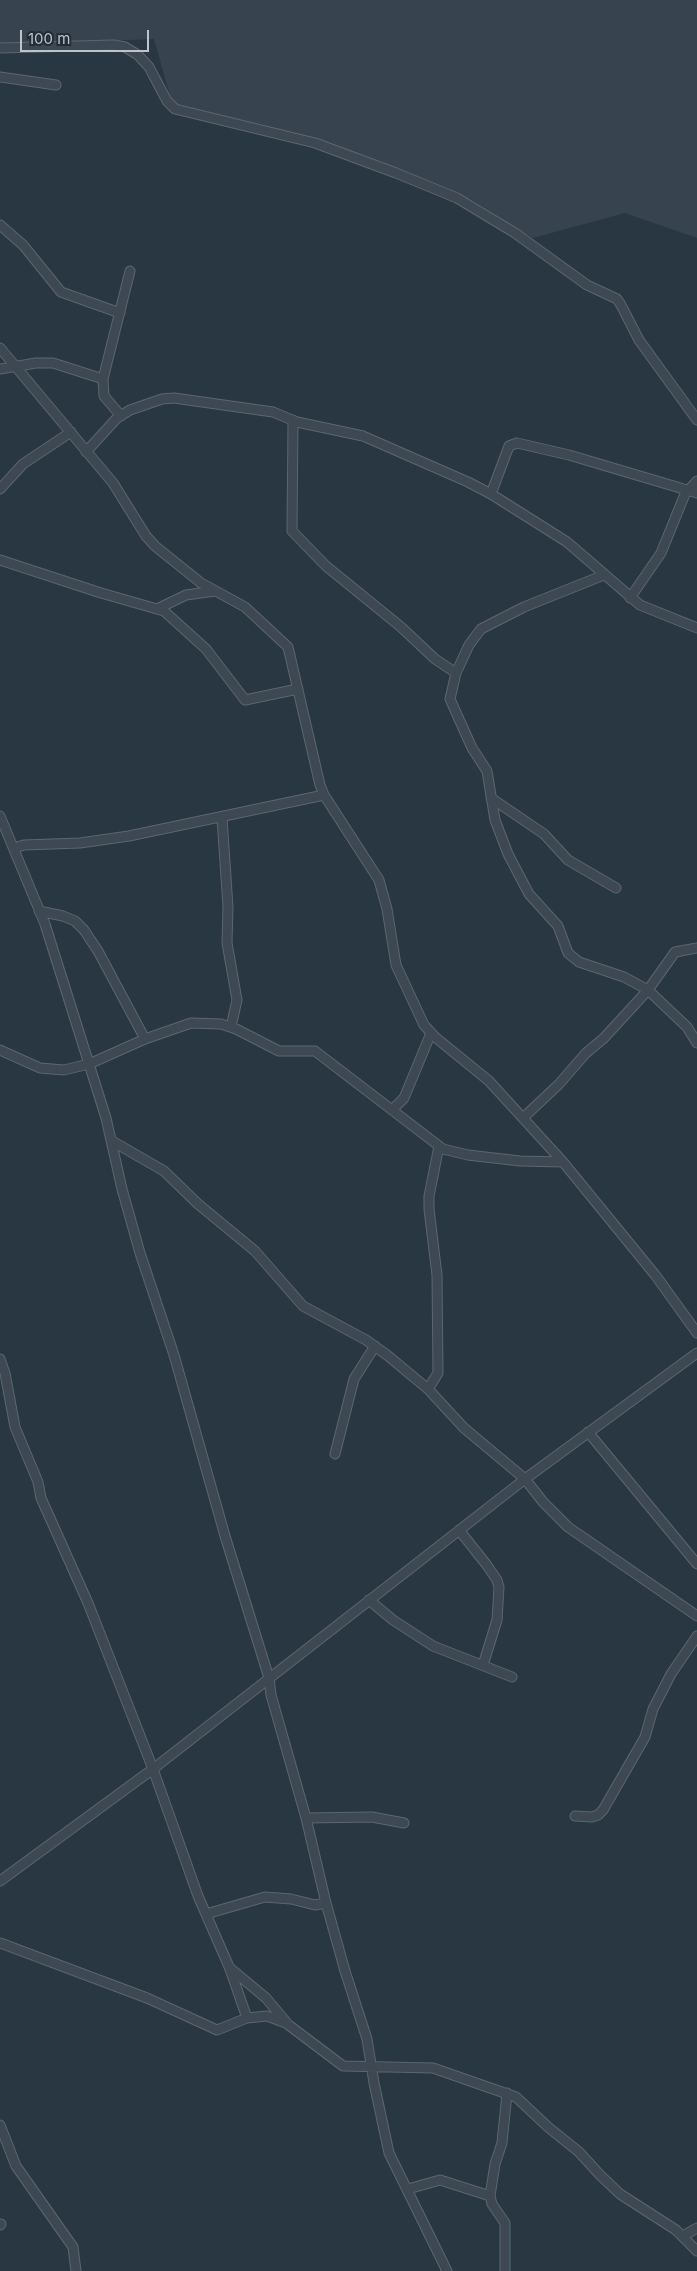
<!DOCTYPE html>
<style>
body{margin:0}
#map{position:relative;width:697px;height:2271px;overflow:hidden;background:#293743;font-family:Inter,sans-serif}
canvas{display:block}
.scale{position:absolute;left:20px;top:30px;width:129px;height:22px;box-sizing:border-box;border:2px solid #bbc3cc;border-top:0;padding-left:6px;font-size:15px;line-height:18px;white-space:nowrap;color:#bbc3cc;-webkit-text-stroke:4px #222d38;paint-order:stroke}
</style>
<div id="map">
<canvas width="697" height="2271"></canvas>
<div class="scale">100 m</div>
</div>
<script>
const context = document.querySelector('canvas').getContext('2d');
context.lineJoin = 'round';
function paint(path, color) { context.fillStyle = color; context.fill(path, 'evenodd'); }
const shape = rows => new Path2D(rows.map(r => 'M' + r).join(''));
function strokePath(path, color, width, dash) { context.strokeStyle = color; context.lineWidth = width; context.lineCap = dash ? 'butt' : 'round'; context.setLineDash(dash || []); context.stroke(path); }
paint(shape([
 [0,0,697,0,697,238,625,213,533,238,472,200,342,148,174,106,172,103,154,39,0,45]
]), '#37444f');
const street = shape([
 [0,48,114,45,125,47,138,55,149,67,167,101,175,109,315,143,396,173,457,198,515,233,587,285,617,299,621,305,639,340,697,420],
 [0,77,56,85],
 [0,225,23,245,61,292,120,313],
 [0,348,113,483,146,536,155,546,201,583,245,607,288,647,320,785,324,795,379,880,387,909,396,965,424,1025,435,1037,489,1081,563,1162,656,1276,697,1333],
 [0,369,36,363,53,363,103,379],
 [121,416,104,396,103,379,130,271],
 [293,420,292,531,326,566,401,627,435,659,456,673],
 [86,452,117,418,130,410,162,399,174,398,273,412,297,422,363,436,468,482,491,494,567,542,640,605,697,628],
 [0,489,23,464,71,432],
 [491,494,509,446,517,443,569,455,697,493],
 [0,560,101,593,164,611,206,649,245,700,298,689],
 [604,575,524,607,481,629,469,645,456,673,450,699,472,748,487,771,495,820,508,854,529,894,558,926,568,953,579,962,624,977,648,990,687,1027,697,1043],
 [630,598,661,553,685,494,697,481],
 [157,609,186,595,215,591],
 [491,798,544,834,568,860,616,888],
 [0,816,45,924,106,1118,122,1189,140,1253,174,1355,225,1536,269,1678,271,1695,306,1818,326,1903,345,1971,367,2039,374,2083,389,2153,447,2271],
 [222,818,228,907,227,943,237,1000,231,1027],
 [14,848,24,845,80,843,129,836,324,795],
 [39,911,63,916,75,921,84,930,98,951,145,1039],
 [0,1050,40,1068,64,1070,89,1064,145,1039,191,1023,221,1024,236,1029,279,1051,315,1051,443,1149,468,1155,520,1161,563,1162],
 [392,1110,404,1098,431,1033],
 [524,1117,559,1084,586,1053,604,1038,648,990,675,952,697,948],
 [112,1141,164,1171,198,1204,255,1251,303,1306,366,1340,387,1355,428,1389,464,1428,525,1479,543,1502,568,1527,697,1616],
 [0,1359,5,1373,15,1427,38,1482,41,1498,88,1603,153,1769,198,1896,230,1969,247,2018],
 [428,1389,438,1373,437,1275,429,1209,429,1196,439,1146],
 [588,1432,697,1564],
 [335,1454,354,1379,375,1346],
 [459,1530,486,1564,497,1580,499,1587,497,1620,483,1665],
 [369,1600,393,1620,433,1646,512,1677],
 [575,1816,592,1817,598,1815,603,1810,645,1737,653,1709,671,1674,697,1636],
 [306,1818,372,1817,404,1823],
 [0,1881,153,1769,525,1479,697,1353],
 [206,1914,265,1897,291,1899,315,1905,326,1903],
 [0,1943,147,1998,217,2030,247,2018,267,2016,286,2023,343,2066,433,2068,516,2097,548,2127,579,2152,600,2175,620,2194,676,2230,697,2251],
 [231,1969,266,1998,286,2022],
 [0,2125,16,2166,73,2247,76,2271],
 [408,2189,440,2180,490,2196],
 [0,2225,1,2224],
 [683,2236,697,2228],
 [505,2271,505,2223,492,2204,490,2196,495,2164,502,2143,507,2093]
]);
strokePath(street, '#5c6670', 11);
strokePath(street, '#3d4852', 9);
</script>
